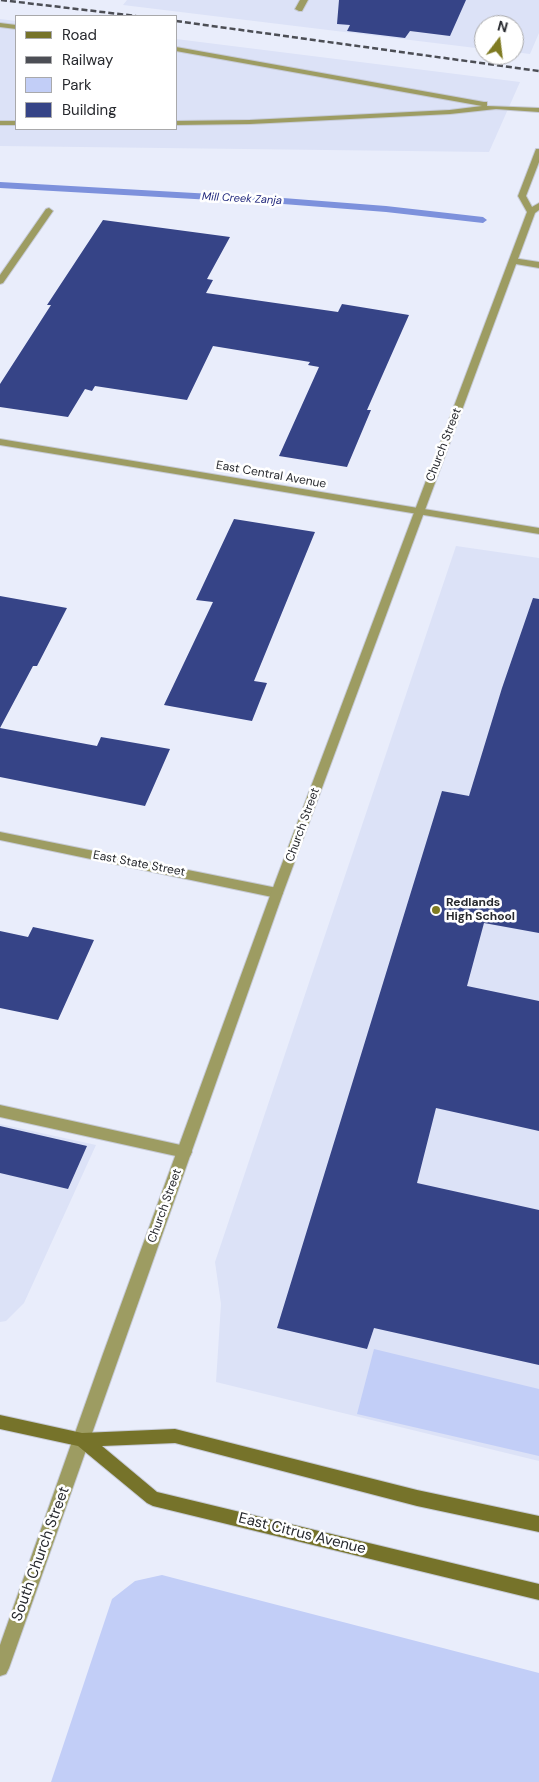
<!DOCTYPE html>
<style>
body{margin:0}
#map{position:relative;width:539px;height:1782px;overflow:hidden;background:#e9edfb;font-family:"DM Sans",sans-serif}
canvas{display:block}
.legend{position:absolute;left:15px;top:15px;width:162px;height:115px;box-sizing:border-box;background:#fff;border:1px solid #a9a9ab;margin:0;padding:6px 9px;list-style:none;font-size:15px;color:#27292e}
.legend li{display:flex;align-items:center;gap:10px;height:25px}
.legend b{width:25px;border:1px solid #a9a9ab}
.north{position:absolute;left:474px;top:15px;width:50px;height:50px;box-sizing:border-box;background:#fff;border:1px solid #a9a9ab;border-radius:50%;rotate:15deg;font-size:14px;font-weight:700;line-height:20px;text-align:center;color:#27292e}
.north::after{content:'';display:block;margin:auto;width:18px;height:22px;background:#7f7b22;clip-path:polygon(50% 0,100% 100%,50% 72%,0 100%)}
</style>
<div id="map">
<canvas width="539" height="1782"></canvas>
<ul class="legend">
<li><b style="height:6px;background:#76732a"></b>Road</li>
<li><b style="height:6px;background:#4c4e55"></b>Railway</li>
<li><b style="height:14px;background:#c2cef7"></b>Park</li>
<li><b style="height:14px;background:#364487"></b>Building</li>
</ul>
<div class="north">N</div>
</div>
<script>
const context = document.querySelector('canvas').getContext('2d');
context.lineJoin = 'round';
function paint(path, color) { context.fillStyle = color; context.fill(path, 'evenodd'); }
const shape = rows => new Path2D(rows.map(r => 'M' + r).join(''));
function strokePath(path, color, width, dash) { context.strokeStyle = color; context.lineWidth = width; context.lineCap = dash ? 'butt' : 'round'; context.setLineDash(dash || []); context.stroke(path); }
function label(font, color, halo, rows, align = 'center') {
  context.font = font + ' "DM Sans",sans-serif'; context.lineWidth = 5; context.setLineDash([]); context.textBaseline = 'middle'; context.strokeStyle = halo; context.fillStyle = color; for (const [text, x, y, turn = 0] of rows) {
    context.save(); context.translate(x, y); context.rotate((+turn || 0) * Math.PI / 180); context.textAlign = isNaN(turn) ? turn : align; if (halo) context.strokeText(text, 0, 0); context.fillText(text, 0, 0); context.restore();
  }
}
paint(shape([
 [127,0,539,0,539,33,530,54,514,52,514,25,484,25,484,49,123,5],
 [0,19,16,21,16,129,176,129,176,39,520,82,489,152,0,146],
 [456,546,539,558,539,1461,216,1382,221,1304,215,1262],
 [0,1124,96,1145,24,1303,6,1321,0,1322]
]), '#dce2f7');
paint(shape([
 [374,1349,539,1389,539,1456,357,1414],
 [162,1575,539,1673,539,1782,51,1782,112,1599,135,1581]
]), '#c2cef7');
paint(shape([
 [0,182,283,198,386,206,483,217,487,220,483,223,386,212,283,204,0,188,0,182]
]), '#7d91dc');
paint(shape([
 [339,0,466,0,450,36,410,31,405,38,347,31,350,25,337,24],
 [103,220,230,237,207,279,213,280,206,293,338,312,342,304,409,315,367,410,371,410,347,467,279,456,319,367,308,365,310,362,213,346,187,400,95,386,92,391,85,389,68,417,0,407,0,384,51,305,47,305],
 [234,519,315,532,254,681,267,683,252,721,164,705,213,602,196,600],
 [0,596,67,608,37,666,33,666,0,728],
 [533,598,539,599,539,933,484,923,467,986,539,1001,539,1131,436,1108,417,1183,539,1210,539,1365,374,1328,367,1349,277,1328,442,791,469,796,502,688],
 [0,728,97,746,101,737,170,749,145,806,0,777],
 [33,927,94,940,58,1020,0,1008,0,931,28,937],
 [0,1126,87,1146,68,1189,0,1173]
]), '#364487');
const service = shape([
 [300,0,308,0,302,11,299,11,295,9,300,0],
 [0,23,16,25,16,29,0,27,0,23],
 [176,47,484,102,487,102,487,106,539,108,539,112,496,109,450,114,250,124,176,125,176,121,250,120,450,110,482,106,176,51,176,47],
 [0,121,16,121,16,125,0,125,0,121],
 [513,258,539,262,539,268,510,263,510,259,513,258],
 [0,1105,185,1146,190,1148,192,1152,190,1156,185,1158,0,1117,0,1105]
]);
const minor = shape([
 [49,208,53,211,3,283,0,284,0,275,46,209,49,208],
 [0,439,539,528,539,534,0,445,0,439],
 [0,832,277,888,281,890,283,893,281,896,277,898,0,840,0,832]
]);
const tertiary = shape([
 [536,149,539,149,539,162,526,196,532,207,539,203,539,210,535,213,283,893,9,1668,6,1674,0,1676,0,1645,103,1354,271,893,527,212,518,196,536,149]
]);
const secondary = shape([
 [0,1415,82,1433,175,1429,417,1490,539,1516,539,1532,417,1506,175,1443,102,1446,157,1492,539,1584,539,1600,153,1506,147,1503,78,1446,0,1429,0,1415]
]);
strokePath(service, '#c6cad6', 2);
strokePath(minor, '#c6cad6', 2);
strokePath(tertiary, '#c6cad6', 2);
strokePath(secondary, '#c6cad6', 2);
paint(service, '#9d9c62');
paint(minor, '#9d9c62');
paint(tertiary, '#9d9c62');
paint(secondary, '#76732a');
strokePath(shape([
 [1,0,136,16],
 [176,21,539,71]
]), '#4c4e55', 2.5, [6, 3]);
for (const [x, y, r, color] of [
 [436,910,5,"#7f7b22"]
]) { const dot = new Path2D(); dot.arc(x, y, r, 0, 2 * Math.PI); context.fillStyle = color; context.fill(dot); strokePath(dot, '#fff', 2); }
label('italic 11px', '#1e257b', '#fff', [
 ["Mill Creek Zanja",242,199,3]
]);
label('12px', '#27292e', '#fff', [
 ["Church Street",444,445,-69],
 ["East Central Avenue",271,475,10],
 ["Church Street",303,825,-70],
 ["East State Street",139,864,11],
 ["Church Street",165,1206,-70]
]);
label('bold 12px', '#27292e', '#fff', [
 ["Redlands",446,903],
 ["High School",446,917]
], 'left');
label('15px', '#27292e', '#fff', [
 ["East Citrus Avenue",302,1534,14],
 ["South Church Street",41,1554,-70]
]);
</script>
